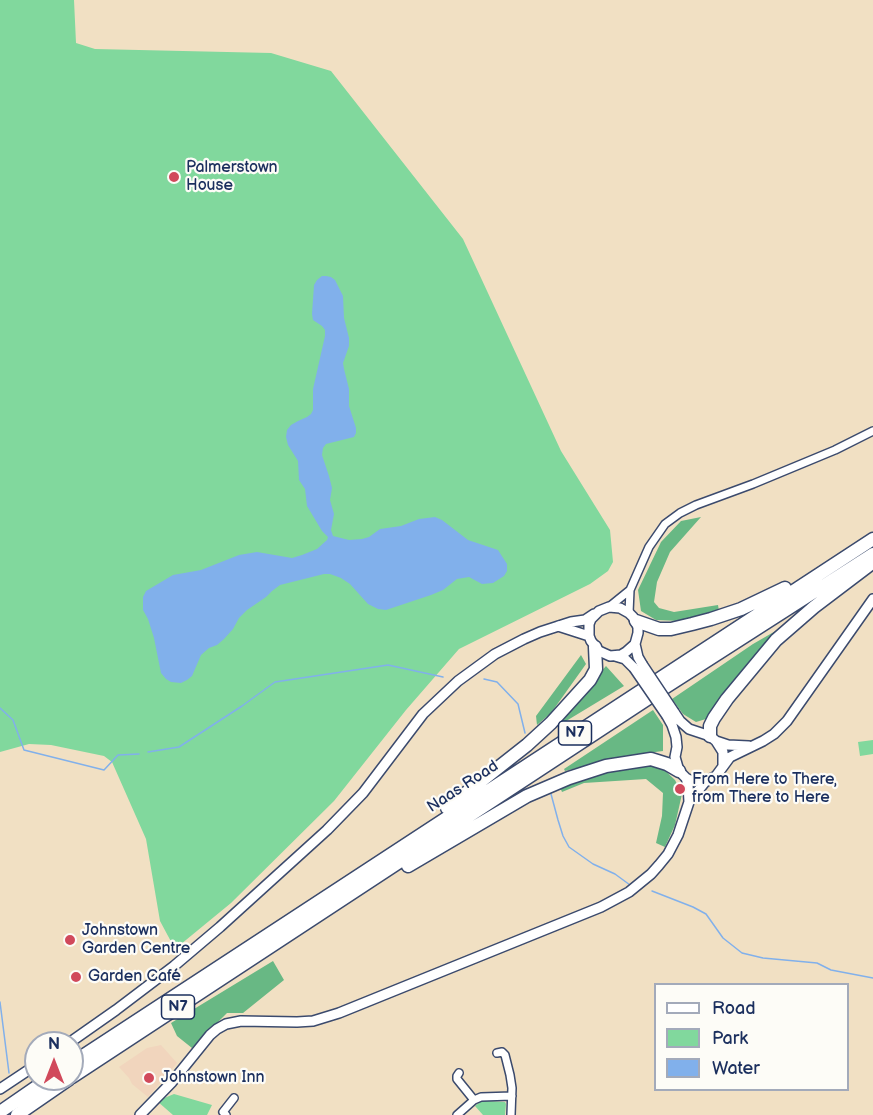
<!DOCTYPE html>
<meta charset="utf-8">
<style>
body{margin:0}
#map{position:relative;width:873px;height:1115px;overflow:hidden;background:#f1e0c3;font-family:"Balsamiq Sans",sans-serif}
canvas{display:block}
.legend{position:absolute;left:654px;top:983px;width:195px;height:108px;box-sizing:border-box;background:#fdfcf7;border:2px solid #a3aaba;margin:0;padding:8px 10px;list-style:none;font-size:18px;color:#1b2f5e}
.legend li{display:flex;align-items:center;gap:12px;height:30px}
.legend b{width:30px;border:2px solid #a3aaba}
.north{position:absolute;left:24px;top:1031px;width:60px;height:60px;box-sizing:border-box;background:#fdfcf7;border:2px solid #a3aaba;border-radius:50%;rotate:0deg;font-size:16px;font-weight:700;line-height:24px;text-align:center;color:#1b2f5e}
.north::after{content:'';display:block;margin:auto;width:21px;height:27px;background:#d1495b;clip-path:polygon(50% 0,100% 100%,50% 72%,0 100%)}
</style>
<div id="map">
<canvas width="873" height="1115"></canvas>
<ul class="legend">
<li><b style="height:8px;background:#fff"></b>Road</li>
<li><b style="height:16px;background:#81d89d"></b>Park</li>
<li><b style="height:16px;background:#81b0eb"></b>Water</li>
</ul>
<div class="north">N</div>
</div>
<script>
const context = document.querySelector('canvas').getContext('2d');
context.lineJoin = 'round';
function paint(path, color) { context.fillStyle = color; context.fill(path, 'evenodd'); }
const shape = rows => new Path2D(rows.map(r => 'M' + r).join(''));
function strokePath(path, color, width, dash) { context.strokeStyle = color; context.lineWidth = width; context.lineCap = dash ? 'butt' : 'round'; context.setLineDash(dash || []); context.stroke(path); }
function label(font, color, halo, rows, align = 'center') {
  context.font = font + ' "Balsamiq Sans",sans-serif'; context.lineWidth = 4.5; context.setLineDash([]); context.textBaseline = 'middle'; context.strokeStyle = halo; context.fillStyle = color; for (const [text, x, y, turn = 0] of rows) {
    context.save(); context.translate(x, y); context.rotate((+turn || 0) * Math.PI / 180); context.textAlign = isNaN(turn) ? turn : align; if (halo) context.strokeText(text, 0, 0); context.fillText(text, 0, 0); context.restore();
  }
}
paint(shape([
 [161,1045,177,1063,148,1097,132,1084,129,1078,119,1067,147,1048]
]), '#f1d5bd');
paint(shape([
 [0,0,74,0,76,43,95,49,271,53,331,71,463,239,561,451,610,530,613,562,608,571,590,584,459,649,406,710,334,801,231,903,175,949,160,921,146,839,112,762,104,756,51,745,29,744,0,752],
 [873,740,873,754,860,756,858,742],
 [174,1094,212,1105,207,1115,173,1115,157,1101],
 [486,1101,505,1102,506,1104,505,1115,483,1115,475,1106,480,1102]
]), '#81d89d');
paint(shape([
 [701,517,670,552,657,582,654,602,659,608,674,612,718,605,719,611,679,621,656,620,641,611,638,590,661,542,681,521],
 [786,625,722,695,706,719,696,722,683,714,672,699,753,644],
 [581,655,586,664,551,713,537,725,536,716],
 [606,666,624,686,548,732],
 [653,710,663,725,663,751,624,756,565,771,564,769],
 [656,762,675,780,682,794,675,825,665,847,656,843,662,816,663,793,646,779,584,783,562,792,559,785,615,767],
 [273,961,284,980,243,1013,227,1013,192,1048,177,1036,171,1023]
]), '#68b884');
paint(shape([
 [322,276,326,276,331,277,335,280,343,296,344,318,349,338,349,346,343,363,344,369,349,389,349,406,356,428,356,433,354,437,326,444,323,448,322,455,329,476,332,488,330,500,334,514,331,530,333,536,349,540,362,539,369,537,380,529,401,526,419,519,435,517,442,520,468,540,498,550,507,564,507,571,504,576,493,583,482,584,469,577,457,579,443,590,431,595,386,610,378,609,368,604,350,584,341,578,330,574,324,574,280,585,272,591,266,597,247,610,239,618,233,629,224,639,217,645,209,648,201,655,192,676,187,680,181,683,171,682,166,679,161,673,154,638,148,619,143,610,143,597,146,591,173,575,201,570,239,555,257,552,292,558,302,555,317,549,327,540,328,537,322,531,307,506,305,489,299,480,298,461,288,445,286,437,287,430,291,425,298,421,307,417,311,414,313,410,313,389,325,336,325,330,322,326,313,320,312,314,314,285,317,280]
]), '#81b0eb');
strokePath(shape([
 [484,679,497,682,518,704,525,733],
 [0,708,13,720,24,750,104,770,118,755,139,754],
 [148,752,179,747,242,706,275,682,388,665,443,677],
 [551,794,558,820,563,836,569,847,593,864,615,874,630,885],
 [652,891,693,907,706,914,723,938,742,953,763,958,817,963,831,970,873,978],
 [0,1002,9,1073]
]), '#81b0eb', 1.5);
const street = shape([
 [609,607,630,590],
 [629,613,630,590,649,547,665,524,680,513,696,505,753,484,835,450,873,431],
 [497,1053,502,1052,505,1055,510,1075,512,1088,511,1115],
 [459,1073,457,1076,457,1079,474,1100],
 [226,1115,223,1112,234,1098],
 [457,1115,474,1100,481,1097,512,1096]
]);
const secondary = shape([
 [558,626,589,636],
 [635,644,626,652,621,655,610,656,599,651,591,641,589,636,589,624,591,619,599,611,609,607,620,608,629,613,633,617,638,627,638,633,635,644,638,657,642,664],
 [615,656,625,659,634,668],
 [674,712,680,721,689,729,710,736,716,741,723,752,723,765],
 [667,716,672,725,676,737,677,747,675,757,679,771,686,778,692,781,705,782],
 [716,741,728,745,749,746],
 [689,802,705,782,716,776,730,757,763,741,774,734,787,721,873,599],
 [69,1043,116,1010,174,966,220,927,327,830,363,793,423,714,458,681,495,654,524,639,540,632,571,622,585,620,594,614],
 [0,1089,36,1065],
 [140,1115,172,1082,210,1035,217,1029,226,1024,241,1021,297,1022,313,1021,339,1013,601,907,629,892,651,874,659,865,668,854,678,835,689,802,688,784,686,778]
]);
const highway = shape([
 [636,621,659,629,671,629,692,624,711,619,741,609,785,588],
 [710,736,710,726,714,718,727,699,776,640,814,607,872,563],
 [447,808,527,745,551,723,590,680,596,669,595,647],
 [408,866,527,796,569,778,606,766,651,759,667,764,679,771],
 [72,1063,873,539],
 [72,1077,658,692,873,554],
 [0,1112,48,1079],
 [17,1115,69,1079]
]);
strokePath(street, '#3b4a6d', 10);
strokePath(secondary, '#3b4a6d', 12);
strokePath(highway, '#3b4a6d', 15);
strokePath(street, '#fff', 7);
strokePath(secondary, '#fff', 9);
strokePath(highway, '#fff', 12);
const secondaryBridge = shape([
 [642,664,674,712],
 [634,668,667,716]
]);
strokePath(secondaryBridge, '#3b4a6d', 12, []);
strokePath(secondaryBridge, '#fff', 9);
for (const [x, y, r, color] of [
 [174,177,6,"#d1495b"],
 [680,789,6,"#d1495b"],
 [70,940,6,"#d1495b"],
 [76,977,6,"#d1495b"],
 [149,1078,6,"#d1495b"]
]) { const dot = new Path2D(); dot.arc(x, y, r, 0, 2 * Math.PI); context.fillStyle = color; context.fill(dot); strokePath(dot, '#fdfcf7', 2); }
for (const [x, y, w] of [
 [575,733,33],
 [178,1007,33]
]) { const box = new Path2D(); box.roundRect(x - w / 2, y - 12, w, 24, 4.5); context.fillStyle = '#fdfcf7'; context.fill(box); strokePath(box, '#1b2f5e', 1.5); }
label('bold 15px', '#1b2f5e', null, [
 ["N7",575,733],
 ["N7",178,1007]
]);
label('16px', '#1b2f5e', '#fdfcf7', [
 ["Palmerstown",186,168],
 ["House",186,186],
 ["From Here to There,",692,780],
 ["from There to Here",692,798],
 ["Johnstown",82,931],
 ["Garden Centre",82,949],
 ["Garden Café",88,977],
 ["Johnstown Inn",161,1078]
], 'left');
label('16px', '#1b2f5e', '#fdfcf7', [
 ["Naas Road",463,787,-33]
]);
</script>
